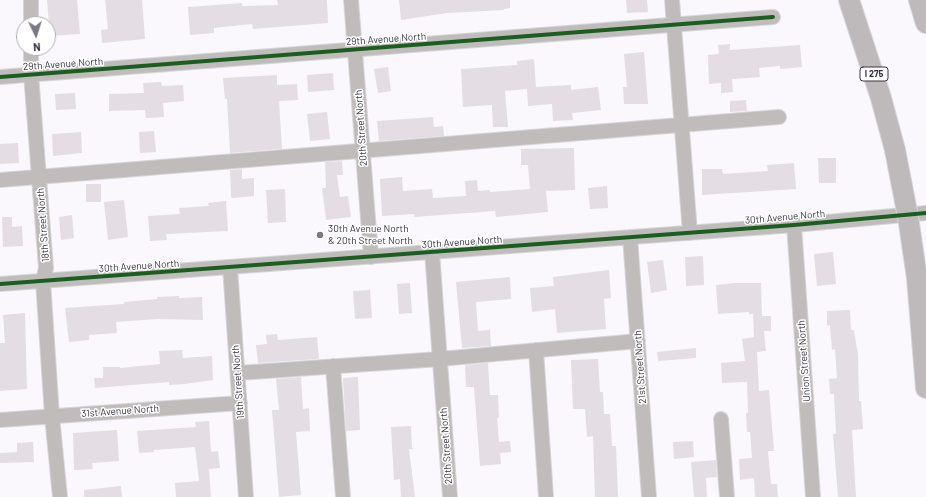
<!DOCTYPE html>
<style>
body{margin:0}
#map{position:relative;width:926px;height:497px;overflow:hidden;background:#faf8fc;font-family:Barlow,sans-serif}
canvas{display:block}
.north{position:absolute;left:16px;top:16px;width:40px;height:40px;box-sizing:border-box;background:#fff;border:1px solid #afaeb3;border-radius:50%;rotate:176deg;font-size:11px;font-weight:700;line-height:16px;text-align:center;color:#383541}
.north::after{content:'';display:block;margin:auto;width:14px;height:18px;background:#7c7982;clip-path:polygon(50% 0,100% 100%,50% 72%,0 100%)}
</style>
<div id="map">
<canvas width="926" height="497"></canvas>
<div class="north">N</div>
</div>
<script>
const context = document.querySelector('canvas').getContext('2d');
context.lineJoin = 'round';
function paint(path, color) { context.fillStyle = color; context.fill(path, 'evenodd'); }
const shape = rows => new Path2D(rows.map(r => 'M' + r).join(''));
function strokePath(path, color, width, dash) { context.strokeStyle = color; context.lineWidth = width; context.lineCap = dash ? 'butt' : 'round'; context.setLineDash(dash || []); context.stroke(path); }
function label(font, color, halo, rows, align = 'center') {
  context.font = font + ' Barlow,sans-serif'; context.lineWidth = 3; context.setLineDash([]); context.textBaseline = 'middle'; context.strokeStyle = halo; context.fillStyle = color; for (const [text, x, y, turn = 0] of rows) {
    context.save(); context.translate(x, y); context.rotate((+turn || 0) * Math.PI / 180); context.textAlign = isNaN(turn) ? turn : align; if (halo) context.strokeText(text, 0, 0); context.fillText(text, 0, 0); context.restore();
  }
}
paint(shape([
 [47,0,77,0,80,34,50,36],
 [105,0,142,0,145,39,102,43,101,30,108,29],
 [277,0,327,0,328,23,253,29,252,24,214,28,214,33,190,35,188,7,242,3,242,6,278,5],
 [399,0,510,0,510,8,504,9,504,10,447,13,401,20],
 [626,0,647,0,648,12,627,13],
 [730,44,730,50,800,45,802,67,780,69,780,66,759,68,760,77,732,79,733,92,721,93,721,83,709,84,708,55,719,54,718,45],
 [644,52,648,104,624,104,623,87,627,87,624,54],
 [534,59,536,87,571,85,571,90,598,87,601,110,572,113,573,120,553,121,552,104,528,106,527,89,505,91,508,127,493,127,492,105,463,107,461,69,517,65,517,61],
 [388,67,391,91,378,93,374,69],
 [333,73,334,90,308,92,307,75],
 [277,75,277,85,297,84,298,100,279,101,282,149,230,153,227,99,225,99,223,78],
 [161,82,162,86,183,85,184,101,163,103,164,117,146,118,145,110,109,111,109,94,144,93,143,83],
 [75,93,76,109,56,110,55,94],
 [746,100,747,111,730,112,730,101],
 [327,112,330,139,310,141,307,114],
 [433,117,434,127,443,126,444,136,379,141,377,121],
 [154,131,156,152,140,153,139,132],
 [81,132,82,153,53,156,52,134],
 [18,143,19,163,0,164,0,144],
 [574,148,575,190,546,191,548,212,496,217,495,211,414,217,414,214,382,216,380,179,402,177,403,191,432,189,433,198,466,196,465,181,477,180,478,191,490,190,490,192,530,189,528,165,521,165,521,149],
 [818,158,836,158,836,183,819,183],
 [342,161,343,175,337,175,340,197,348,196,351,217,326,220,322,188,326,188,325,162],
 [794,163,796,189,702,195,702,169,722,169,723,174,768,171,767,165],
 [242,169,242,179,254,178,254,196,233,198,231,197,230,170],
 [86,184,101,184,101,202,86,202],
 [607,186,608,208,590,209,588,188],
 [285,189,286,222,268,223,266,190],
 [124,200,128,237,108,240,104,202],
 [226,201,228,231,166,234,167,240,150,241,148,216,180,214,179,208,209,206,208,203],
 [72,215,74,238,61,240,59,217],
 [2,217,12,217,12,227,22,226,23,246,3,247],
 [833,252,836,284,817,286,814,254],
 [703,256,704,285,686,286,685,257],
 [663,260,667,290,651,293,647,262],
 [609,270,611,298,604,299,606,329,557,333,555,309,532,312,530,288,554,286,553,277],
 [510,277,511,299,476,302,478,331,490,330,491,346,462,348,456,282],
 [410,283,412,313,399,314,397,284],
 [735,283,761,283,762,316,771,316,771,331,764,331,766,351,757,352,759,391,769,390,774,451,768,451,771,484,777,484,778,497,755,497,754,478,740,480,739,459,752,458,750,432,747,432,746,413,748,413,747,382,722,383,721,363,745,361,742,339,754,337,753,314,749,314,749,312,718,314,716,285],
 [370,290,372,318,355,319,353,291],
 [179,296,179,298,202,297,203,320,157,319,116,322,117,333,89,335,89,340,69,342,65,308,124,304,124,302,157,299,157,297],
 [850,310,851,330,854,330,858,355,859,401,861,401,863,429,852,430,856,497,838,497,833,434,836,434,834,394,830,394,829,379,837,378,835,349,832,350,830,325,827,326,827,311],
 [25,313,27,389,0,391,0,343,5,343,3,315],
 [277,334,278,340,317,337,319,359,258,363,256,345,267,344,266,335],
 [696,348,696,358,658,361,657,352],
 [182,350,183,358,212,356,213,380,184,384,169,385,169,382,95,388,94,378,103,378,103,367,120,367,120,368,160,364,159,351],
 [598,359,600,392,603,392,604,414,610,414,612,446,616,446,618,497,595,497,593,436,587,437,585,409,573,409,571,360],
 [488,363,490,395,498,395,499,418,497,418,499,442,510,441,511,452,500,453,501,464,480,466,474,387,466,387,465,365],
 [301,377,303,409,309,408,310,431,296,432,301,495,279,497,272,410,279,410,276,379],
 [358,377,360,430,346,431,343,378],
 [209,421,211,452,218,451,220,468,209,469,211,497,176,497,175,483,199,481,195,447,154,450,154,452,139,453,137,431,196,427,195,422],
 [411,426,412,449,409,449,415,497,401,497,400,479,394,480,391,427],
 [117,430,119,461,92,463,93,469,74,470,73,433],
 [693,441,694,457,674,459,673,442],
 [33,442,34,462,0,463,0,453,17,452,17,443],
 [716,460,717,477,706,478,707,497,694,497,691,462],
 [121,486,122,497,84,497,84,490]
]), '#e4dde3');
const minor = shape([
 [31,0,31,24],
 [351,0,371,257],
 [672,0,690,233],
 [31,48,31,74,46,268,43,281,52,416,60,497],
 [0,77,773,17],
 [0,180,779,117],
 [794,225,813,497],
 [630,237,649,497],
 [432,252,450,497],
 [230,267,246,497],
 [0,284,794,225,926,213],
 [536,350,546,497],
 [333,366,343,497],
 [238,373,440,359,638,341],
 [721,419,727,497],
 [0,420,240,403]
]);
const highway = shape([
 [849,0,881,98,895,150],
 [919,0,926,23],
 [917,278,926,388]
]);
strokePath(minor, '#d7d6da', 16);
strokePath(highway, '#d7d6da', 22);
strokePath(minor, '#c0bcbb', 14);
strokePath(highway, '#beb9ba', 20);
const highwayBridge = shape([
 [895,150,908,217,917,278]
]);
strokePath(highwayBridge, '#d7d6da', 22, []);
strokePath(highwayBridge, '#beb9ba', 20);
strokePath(shape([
 [0,77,773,17],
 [0,284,794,225,926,213]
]), '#1b5e20', 4);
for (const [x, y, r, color] of [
 [320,235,4,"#7c7982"]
]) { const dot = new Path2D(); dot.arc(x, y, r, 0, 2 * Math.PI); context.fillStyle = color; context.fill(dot); strokePath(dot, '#fff', 1.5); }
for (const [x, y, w] of [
 [874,74,28]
]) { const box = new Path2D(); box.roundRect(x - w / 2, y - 7, w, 14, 3); context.fillStyle = '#fff'; context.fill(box); strokePath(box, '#383541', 1); }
label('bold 9px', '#383541', null, [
 ["I 275",874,74]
]);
label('10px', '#383541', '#fff', [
 ["29th Avenue North",386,39,-4],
 ["29th Avenue North",63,64,-4],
 ["20th Street North",361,128,-94],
 ["30th Avenue North",785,217,-5],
 ["18th Street North",43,225,-94],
 ["30th Avenue North",462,242,-4],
 ["30th Avenue North",139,266,-4],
 ["Union Street North",804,361,-94],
 ["21st Street North",640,367,-94],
 ["19th Street North",238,382,-94],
 ["31st Avenue North",120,411,-4],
 ["20th Street North",446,446,-94]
]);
label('10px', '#383541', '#fff', [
 ["30th Avenue North",328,229],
 ["& 20th Street North",328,241]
], 'left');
</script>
